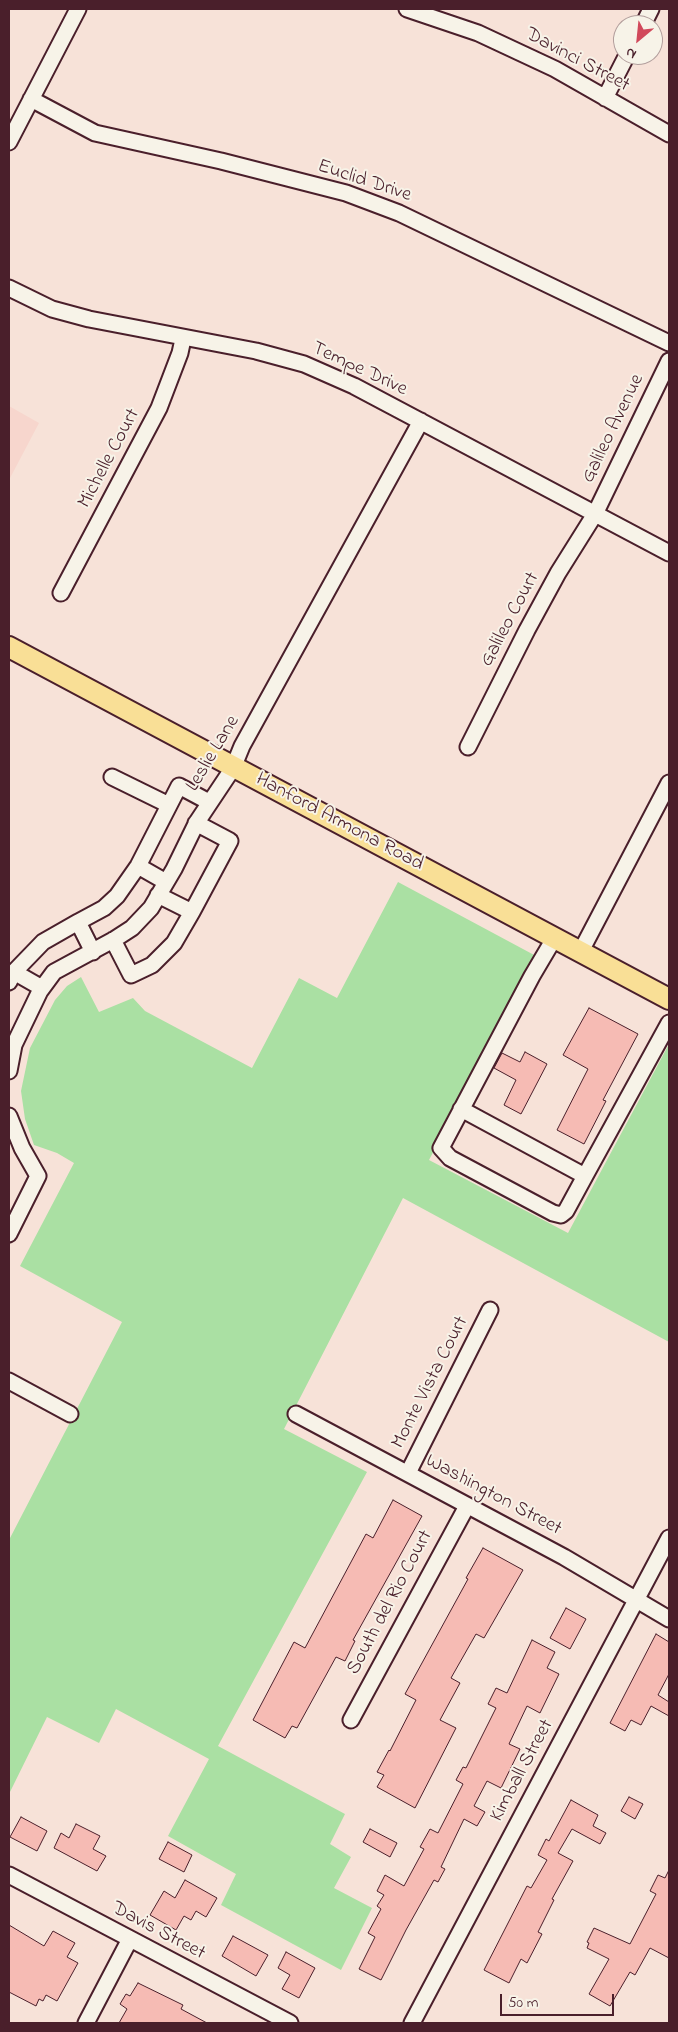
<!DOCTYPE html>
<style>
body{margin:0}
#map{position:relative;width:678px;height:2032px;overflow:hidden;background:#f7e2d8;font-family:"Indie Flower",sans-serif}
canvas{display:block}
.frame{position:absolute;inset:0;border:10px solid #4a1f2b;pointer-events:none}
.north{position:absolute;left:613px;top:15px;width:50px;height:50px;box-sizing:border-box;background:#f7f3e8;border:1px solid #b29e9c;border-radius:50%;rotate:208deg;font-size:14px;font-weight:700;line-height:20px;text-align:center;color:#4a1f2b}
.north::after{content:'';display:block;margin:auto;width:18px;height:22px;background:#d1495b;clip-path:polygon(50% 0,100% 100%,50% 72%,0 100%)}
.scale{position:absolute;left:500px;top:1994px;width:114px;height:22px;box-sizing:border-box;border:2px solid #4a1f2b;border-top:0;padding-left:6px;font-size:15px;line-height:18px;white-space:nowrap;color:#4a1f2b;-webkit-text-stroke:4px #f7f3e8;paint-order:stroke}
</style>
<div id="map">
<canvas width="678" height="2032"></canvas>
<div class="frame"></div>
<div class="north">N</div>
<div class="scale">50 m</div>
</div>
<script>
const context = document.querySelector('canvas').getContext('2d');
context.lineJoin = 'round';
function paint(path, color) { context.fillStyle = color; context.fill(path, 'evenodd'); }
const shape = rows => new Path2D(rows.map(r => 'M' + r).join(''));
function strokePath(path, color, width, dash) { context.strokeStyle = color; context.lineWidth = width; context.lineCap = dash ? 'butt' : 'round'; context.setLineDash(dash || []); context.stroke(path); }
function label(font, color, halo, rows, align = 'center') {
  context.font = font + ' "Indie Flower",sans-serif'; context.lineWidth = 4; context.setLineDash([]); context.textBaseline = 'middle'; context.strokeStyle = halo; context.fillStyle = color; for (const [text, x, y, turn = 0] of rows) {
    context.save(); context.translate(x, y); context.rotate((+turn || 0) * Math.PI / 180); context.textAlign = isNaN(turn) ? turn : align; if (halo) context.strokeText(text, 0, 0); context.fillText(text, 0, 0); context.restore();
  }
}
paint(shape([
 [9,406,39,423,9,480]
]), '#f7d6cd');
paint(shape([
 [398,882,536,956,429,1160,568,1233,669,1044,669,1342,403,1198,284,1429,367,1472,218,1746,345,1814,330,1844,351,1857,334,1888,372,1908,341,1970,221,1905,236,1874,168,1836,209,1759,116,1709,99,1743,47,1717,9,1794,9,1540,122,1322,20,1266,74,1163,57,1153,34,1145,25,1119,21,1091,30,1048,55,1000,67,986,81,977,99,1012,133,998,145,1011,252,1068,299,978,337,998]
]), '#aae0a3');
const building = shape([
 [589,1008,638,1034,603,1100,606,1101,584,1144,557,1130,588,1069,563,1055,589,1008],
 [525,1052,547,1064,521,1114,504,1105,516,1080,494,1068,502,1053,520,1062,525,1052],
 [393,1500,422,1516,353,1640,355,1641,345,1661,336,1657,297,1728,292,1726,285,1738,253,1720,294,1642,305,1648,366,1534,373,1538,393,1500],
 [483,1548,523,1570,484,1638,476,1634,451,1678,460,1683,440,1720,456,1728,415,1808,377,1787,384,1775,377,1772,389,1750,390,1751,416,1700,405,1694,468,1579,466,1578,483,1548],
 [566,1608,586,1619,570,1649,550,1638,566,1608],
 [656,1634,669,1642,669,1674,658,1695,669,1702,669,1716,651,1706,641,1725,631,1720,625,1731,610,1723,656,1634],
 [532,1640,555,1652,547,1668,559,1674,540,1713,527,1706,509,1744,520,1749,501,1788,487,1781,474,1806,485,1812,477,1826,464,1819,441,1867,445,1869,438,1882,434,1880,406,1930,381,1980,359,1969,375,1937,368,1933,381,1909,377,1906,384,1895,377,1891,385,1875,404,1886,424,1849,420,1847,430,1829,438,1833,463,1784,456,1780,463,1767,466,1768,496,1708,488,1704,496,1688,507,1693,532,1640],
 [629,1797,643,1804,635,1819,621,1811,629,1797],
 [571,1800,598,1815,593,1826,606,1833,600,1844,572,1829,558,1853,573,1861,552,1899,554,1900,538,1932,542,1934,527,1963,521,1959,509,1983,484,1970,527,1886,531,1888,547,1860,538,1855,546,1839,549,1841,571,1800],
 [21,1817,47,1831,37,1851,10,1837,21,1817],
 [76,1824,100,1836,93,1849,106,1856,97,1871,54,1848,61,1833,69,1838,76,1824],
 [370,1829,397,1843,390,1857,363,1842,370,1829],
 [168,1842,192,1855,184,1872,159,1859,168,1842],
 [669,1870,669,1958,650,1948,635,1975,630,1972,610,2006,589,1994,609,1959,587,1948,589,1943,587,1942,594,1928,630,1944,656,1894,650,1891,658,1875,665,1878,669,1870],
 [185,1880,217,1898,206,1917,196,1911,191,1920,184,1916,176,1930,150,1915,164,1891,175,1898,185,1880],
 [9,1925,44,1946,53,1931,75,1943,67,1957,78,1963,57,2001,46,1995,43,2001,39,1999,36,2006,9,1992,9,1925],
 [233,1936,268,1955,256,1976,222,1956,233,1936],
 [286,1952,315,1968,299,1998,282,1989,290,1975,278,1968,286,1952],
 [138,1983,183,2005,181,2009,207,2023,119,2023,127,2009,120,2004,126,1994,130,1996,138,1983]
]);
paint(building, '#f6bbb4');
strokePath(building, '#4a1f2b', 1);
const minor = shape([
 [407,9,478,33,555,69,669,134],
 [643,25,651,9],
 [605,98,627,55],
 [31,99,95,133,221,161,346,193,399,213,669,343],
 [9,142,78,9],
 [9,288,52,309,89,319,256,351,304,364,354,386,669,553],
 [61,593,159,408,180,353,183,339],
 [468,747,527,630,558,573,595,514,669,361],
 [112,777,169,805],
 [138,866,166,882],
 [192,912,230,841,196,823],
 [78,922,104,908,117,896,138,866,179,786,209,802],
 [555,937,532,976,441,1148,450,1158,553,1213,561,1215,566,1211,585,1176],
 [113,940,131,975,152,965,174,943,192,912,158,895],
 [581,951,669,783],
 [14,972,43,942,78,922,93,952],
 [9,982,14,972,42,988],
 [9,1071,14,1045,40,991,54,972,115,939,132,928,151,908,174,869,197,822,233,768,242,746,421,421],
 [461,1109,585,1176,669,1023],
 [9,1116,22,1148,38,1176,9,1234],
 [9,1381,70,1414],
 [296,1414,564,1557,669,1619],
 [408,1473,490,1310],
 [351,1720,467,1506],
 [9,1875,290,2023],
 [86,2023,130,1939],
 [412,2023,669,1538]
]);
const major = shape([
 [9,647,669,999]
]);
strokePath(minor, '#4a1f2b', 19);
strokePath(major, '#4a1f2b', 24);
strokePath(minor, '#f7f3e8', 15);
strokePath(major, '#f9df96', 20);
label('20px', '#4a1f2b', '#f7f3e8', [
 ["Davinci Street",577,61,28],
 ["Euclid Drive",364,182,18],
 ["Tempe Drive",359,370,25],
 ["Galileo Avenue",614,429,-64],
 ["Michelle Court",110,459,-62],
 ["Galileo Court",511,620,-62],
 ["Leslie Lane",214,754,-59],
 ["Hanford Armona Road",339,823,28],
 ["Monte Vista Court",431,1383,-63],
 ["Washington Street",493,1496,28],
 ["South del Rio Court",391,1603,-62],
 ["Kimball Street",523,1771,-62],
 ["Davis Street",158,1932,28]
]);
</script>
